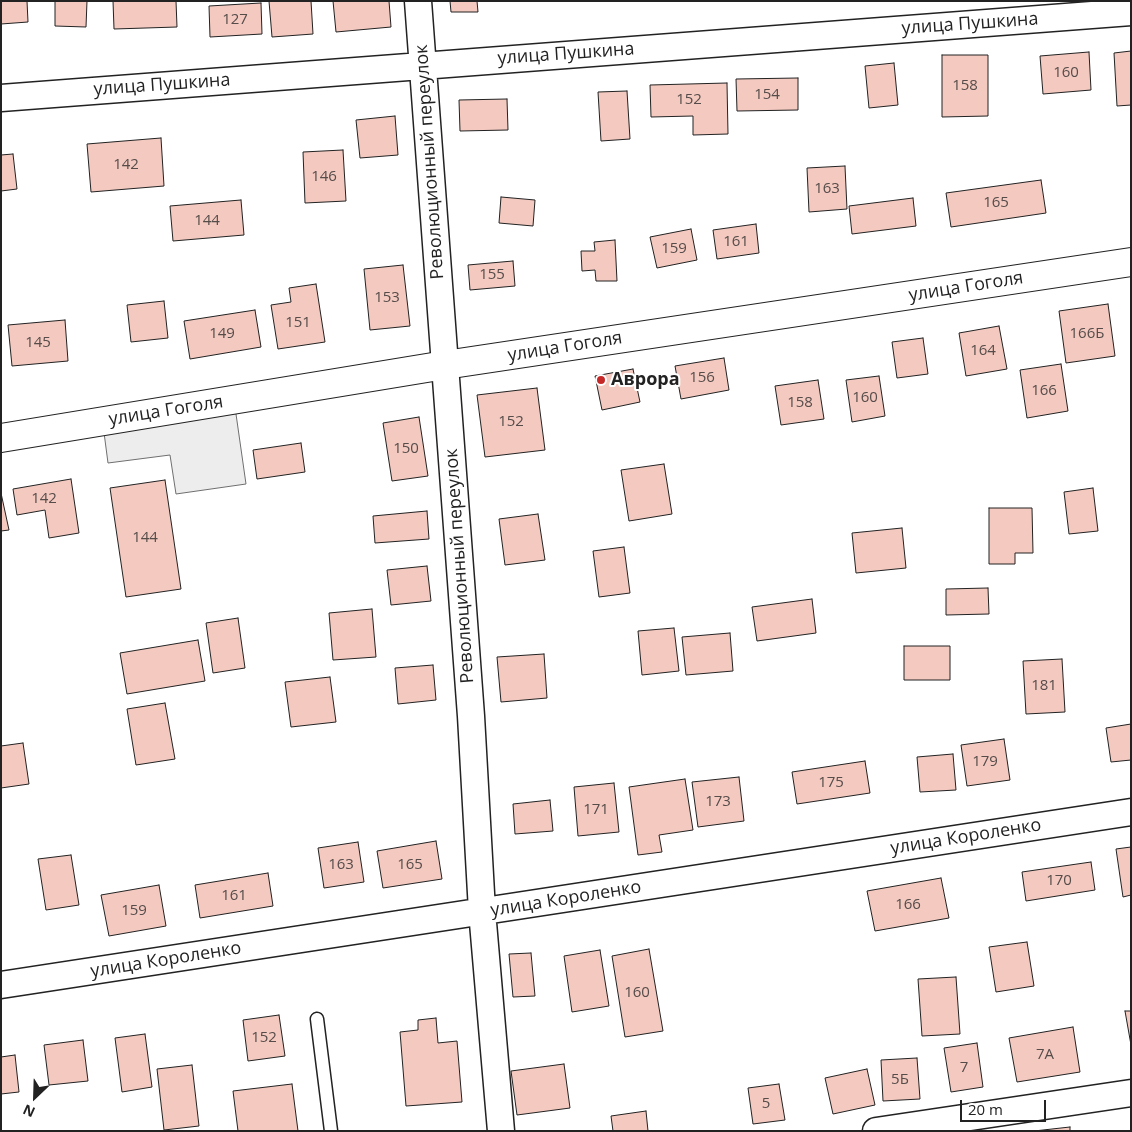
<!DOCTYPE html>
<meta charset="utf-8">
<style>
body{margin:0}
#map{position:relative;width:1132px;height:1132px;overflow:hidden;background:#fff;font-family:"Open Sans",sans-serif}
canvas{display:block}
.frame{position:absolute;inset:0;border:2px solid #222;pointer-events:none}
.north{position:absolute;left:10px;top:1072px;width:50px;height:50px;-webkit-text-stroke:4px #fff;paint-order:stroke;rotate:204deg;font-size:14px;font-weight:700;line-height:20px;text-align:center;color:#222}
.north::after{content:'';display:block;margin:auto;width:18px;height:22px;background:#222;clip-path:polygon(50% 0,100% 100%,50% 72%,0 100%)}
.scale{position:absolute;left:960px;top:1100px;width:86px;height:22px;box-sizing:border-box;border:2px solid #222;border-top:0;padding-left:6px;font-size:15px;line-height:18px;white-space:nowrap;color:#222;-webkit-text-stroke:4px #fff;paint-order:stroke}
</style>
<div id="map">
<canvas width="1132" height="1132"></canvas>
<div class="frame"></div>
<div class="north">N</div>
<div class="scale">20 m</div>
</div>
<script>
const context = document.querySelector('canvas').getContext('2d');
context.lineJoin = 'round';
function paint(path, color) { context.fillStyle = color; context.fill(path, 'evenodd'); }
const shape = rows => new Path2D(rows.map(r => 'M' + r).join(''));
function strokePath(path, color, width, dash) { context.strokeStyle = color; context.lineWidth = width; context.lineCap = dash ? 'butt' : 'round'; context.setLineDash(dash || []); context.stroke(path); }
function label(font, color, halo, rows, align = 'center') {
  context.font = font + ' "Open Sans",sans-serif'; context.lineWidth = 4; context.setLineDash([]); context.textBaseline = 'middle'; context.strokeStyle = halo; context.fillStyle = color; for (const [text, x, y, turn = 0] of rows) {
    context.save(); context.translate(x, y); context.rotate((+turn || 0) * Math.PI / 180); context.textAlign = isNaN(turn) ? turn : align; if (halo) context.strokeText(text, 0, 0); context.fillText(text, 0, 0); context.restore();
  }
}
const parking = shape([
 [235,407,246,484,176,494,170,455,108,463,103,425,235,407]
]);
paint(parking, '#ededed');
strokePath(parking, '#6f6f6f', 1);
const building = shape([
 [1,1,27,1,28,22,1,24,1,1],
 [55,1,87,1,86,27,55,26,55,1],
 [113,1,176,1,177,27,114,29,113,1],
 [269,1,311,1,313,34,272,37,269,1],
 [333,1,389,1,391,27,336,32,333,1],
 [450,1,477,1,478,12,451,12,450,1],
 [261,3,262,34,210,37,209,6,261,3],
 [1131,51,1131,105,1117,106,1114,53,1131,51],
 [1089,52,1091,90,1043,94,1040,56,1089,52],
 [942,55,988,55,988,116,942,117,942,55],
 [894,63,898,105,869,108,865,66,894,63],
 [798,78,798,110,737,111,736,79,798,78],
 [727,83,728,134,693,135,693,116,651,117,650,85,727,83],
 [627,91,630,139,601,141,598,92,627,91],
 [507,99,508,130,460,131,459,100,507,99],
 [395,116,398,155,360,158,356,120,395,116],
 [161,138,164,186,91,192,87,144,161,138],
 [343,150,346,201,305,203,303,152,343,150],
 [13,154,17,189,1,191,1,155,13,154],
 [845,166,847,209,809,212,807,168,845,166],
 [1041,180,1046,213,951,227,946,193,1041,180],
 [501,197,535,200,533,226,499,223,501,197],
 [913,198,916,226,852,234,849,206,913,198],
 [241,200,244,235,173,241,170,206,241,200],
 [756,224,759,253,717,259,713,230,756,224],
 [691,229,697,260,657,268,650,237,691,229],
 [615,240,617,281,596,281,595,270,582,271,581,251,595,251,594,242,615,240],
 [513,261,515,286,470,290,468,265,513,261],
 [403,265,410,326,370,330,364,269,403,265],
 [316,284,325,342,278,349,271,305,291,302,289,288,316,284],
 [164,301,168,338,131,342,127,305,164,301],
 [1108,304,1115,356,1066,363,1059,311,1108,304],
 [255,310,261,347,190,359,184,321,255,310],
 [65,320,68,361,12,366,8,325,65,320],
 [999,326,1007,369,966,376,959,333,999,326],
 [923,338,928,374,897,378,892,342,923,338],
 [724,358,729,390,681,399,675,366,724,358],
 [1061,364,1068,411,1027,418,1020,370,1061,364],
 [633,369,640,402,602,410,595,376,633,369],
 [879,376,885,416,852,422,846,380,879,376],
 [818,380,824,419,781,425,775,386,818,380],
 [537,388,545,450,485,457,477,395,537,388],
 [419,417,428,476,392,481,383,423,419,417],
 [301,443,305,472,257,479,253,450,301,443],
 [664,464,672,514,629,521,621,470,664,464],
 [71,479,79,533,49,538,45,510,17,515,13,489,71,479],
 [165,480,181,589,126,597,110,488,165,480],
 [1093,488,1098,531,1069,534,1064,492,1093,488],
 [1,493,9,530,1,531,1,493],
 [989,508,1032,508,1033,553,1015,553,1015,564,989,564,989,508],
 [427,511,429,539,375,543,373,516,427,511],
 [538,514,545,560,505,565,499,519,538,514],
 [902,528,906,568,856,573,852,533,902,528],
 [624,547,630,593,599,597,593,551,624,547],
 [427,566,431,601,391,605,387,570,427,566],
 [988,588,989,614,946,615,946,589,988,588],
 [812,599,816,633,757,641,752,607,812,599],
 [372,609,376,657,333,660,329,613,372,609],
 [238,618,245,668,213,673,206,623,238,618],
 [674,628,679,671,642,675,638,631,674,628],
 [730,633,733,671,686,675,682,637,730,633],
 [198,640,205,681,127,694,120,653,198,640],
 [904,646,950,646,950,680,904,680,904,646],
 [544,654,547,698,501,702,497,657,544,654],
 [1062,659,1065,712,1026,714,1023,661,1062,659],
 [433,665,436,700,398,704,395,668,433,665],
 [330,677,336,722,291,727,285,682,330,677],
 [165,703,175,759,136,765,127,709,165,703],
 [1131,724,1131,760,1111,762,1106,728,1131,724],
 [1004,739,1010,780,967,786,961,745,1004,739],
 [23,743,29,784,1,788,1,746,23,743],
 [953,754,956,790,920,792,917,757,953,754],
 [865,761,870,793,797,804,792,772,865,761],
 [739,777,744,821,698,827,692,782,739,777],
 [685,779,693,830,659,835,662,852,638,855,629,787,685,779],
 [614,783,619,832,578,836,574,787,614,783],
 [550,800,553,831,515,834,513,804,550,800],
 [436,841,442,879,383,888,377,851,436,841],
 [358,842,364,882,324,888,318,848,358,842],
 [1131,847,1131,895,1123,897,1116,849,1131,847],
 [71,855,79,905,46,910,38,859,71,855],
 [1091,862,1095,890,1026,901,1022,872,1091,862],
 [268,873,273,906,200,918,195,885,268,873],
 [941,878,949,918,875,931,867,891,941,878],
 [159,885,166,926,109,936,101,895,159,885],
 [1027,942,1034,986,996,992,989,947,1027,942],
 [649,949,663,1031,625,1037,612,956,649,949],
 [600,950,609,1006,572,1012,564,956,600,950],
 [531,953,535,996,513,997,509,954,531,953],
 [956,977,960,1034,922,1036,918,979,956,977],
 [1125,1011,1131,1011,1131,1045,1125,1011],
 [279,1015,285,1056,248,1061,243,1020,279,1015],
 [436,1018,438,1043,457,1041,462,1102,406,1106,400,1032,418,1030,418,1020,436,1018],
 [1073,1027,1080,1072,1017,1082,1009,1038,1073,1027],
 [145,1034,152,1087,122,1092,115,1038,145,1034],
 [83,1040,88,1081,49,1085,44,1045,83,1040],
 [977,1043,983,1087,951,1092,944,1048,977,1043],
 [15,1055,19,1092,1,1094,1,1057,15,1055],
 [917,1058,920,1099,883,1101,881,1060,917,1058],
 [564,1064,570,1108,517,1115,511,1071,564,1064],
 [192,1065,199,1126,164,1130,157,1069,192,1065],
 [867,1069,875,1105,833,1114,825,1078,867,1069],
 [292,1084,298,1131,238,1131,233,1091,292,1084],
 [779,1084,785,1120,753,1124,748,1088,779,1084],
 [646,1111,648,1131,613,1131,611,1116,646,1111],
 [1070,1127,1070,1131,1034,1131,1070,1127]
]);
paint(building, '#f3c9c0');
strokePath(building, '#222', 1);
const service = shape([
 [317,1019,331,1131]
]);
const minor = shape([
 [418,1,471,716,482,911,501,1131],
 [1,98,1131,12],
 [1,985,1131,812],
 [876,1131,1131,1093]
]);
const tertiary = shape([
 [1,438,445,365,1131,262]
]);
strokePath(service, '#222', 15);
strokePath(minor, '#222', 29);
strokePath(tertiary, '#222', 30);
strokePath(service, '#fff', 12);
strokePath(minor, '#fff', 26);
strokePath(tertiary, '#fff', 28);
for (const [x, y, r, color] of [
 [601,380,5,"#c62828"]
]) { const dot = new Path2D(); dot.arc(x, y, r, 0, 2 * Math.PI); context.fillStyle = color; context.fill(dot); strokePath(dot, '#fff', 2); }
label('15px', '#564c4a', null, [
 ["127",235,20],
 ["160",1066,73],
 ["158",965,86],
 ["154",767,95],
 ["152",689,100],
 ["142",126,165],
 ["146",324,177],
 ["163",827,189],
 ["165",996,203],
 ["144",207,221],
 ["161",736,242],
 ["159",674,249],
 ["155",492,275],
 ["153",387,298],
 ["151",298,323],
 ["149",222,334],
 ["166Б",1087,334],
 ["145",38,343],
 ["164",983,351],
 ["156",702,378],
 ["166",1044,391],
 ["160",865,398],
 ["158",800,403],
 ["152",511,422],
 ["150",406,449],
 ["142",44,499],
 ["144",145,538],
 ["181",1044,686],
 ["179",985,762],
 ["175",831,783],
 ["173",718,802],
 ["171",596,810],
 ["163",341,865],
 ["165",410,865],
 ["170",1059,881],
 ["161",234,896],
 ["166",908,905],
 ["159",134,911],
 ["160",637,993],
 ["152",264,1038],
 ["7А",1045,1055],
 ["7",964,1068],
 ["5Б",900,1080],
 ["5",766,1104]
]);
label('18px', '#222', '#fff', [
 ["улица Пушкина",970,24,-4],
 ["улица Пушкина",566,54,-4],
 ["улица Пушкина",162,85,-4],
 ["Революционный переулок",430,162,-94],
 ["улица Гоголя",966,287,-9],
 ["улица Гоголя",565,347,-9],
 ["улица Гоголя",166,411,-9],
 ["Революционный переулок",460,566,-94],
 ["улица Короленко",966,837,-9],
 ["улица Короленко",566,899,-9],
 ["улица Короленко",166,960,-9]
]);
label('bold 18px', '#222', '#fff', [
 ["Аврора",611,380]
], 'left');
</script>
